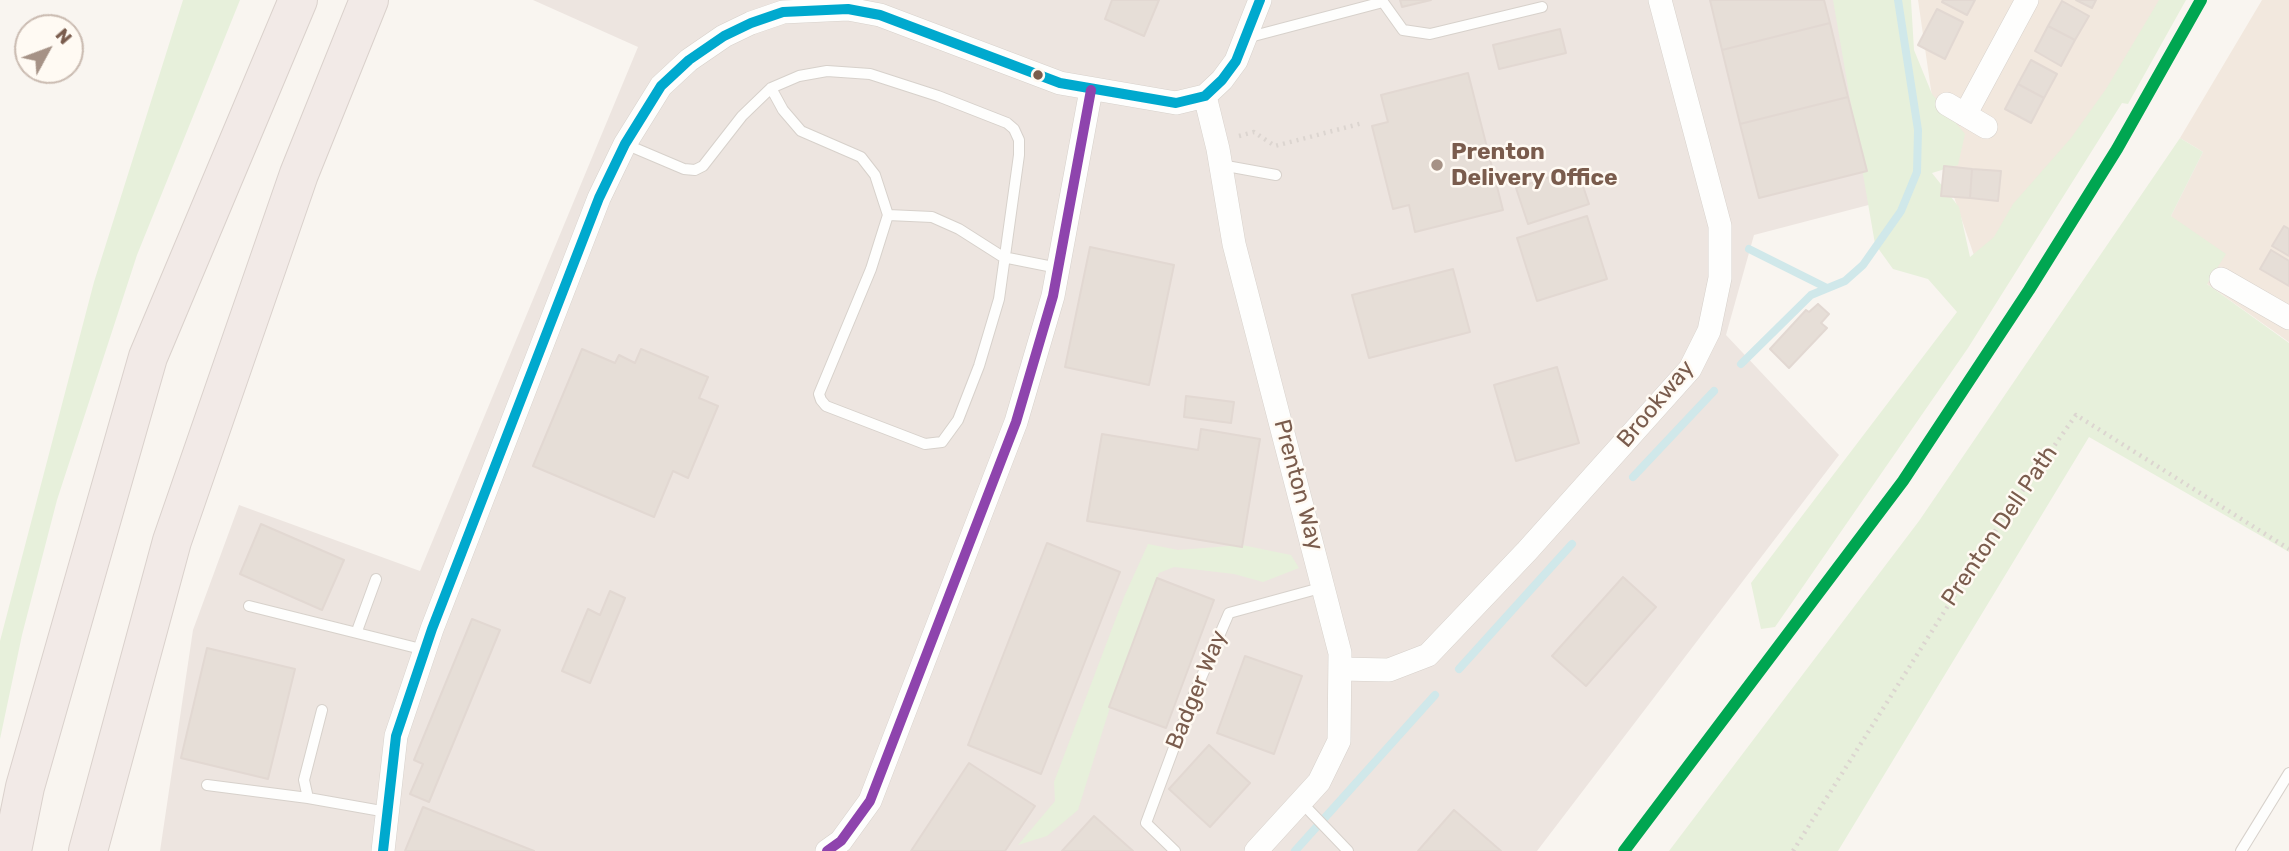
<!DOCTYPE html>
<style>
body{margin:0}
#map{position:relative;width:2289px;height:851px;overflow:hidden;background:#f9f5f0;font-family:Rubik,sans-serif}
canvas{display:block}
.north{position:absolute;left:14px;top:14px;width:70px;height:70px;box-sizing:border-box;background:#fffaf3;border:2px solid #cabbb1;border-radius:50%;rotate:49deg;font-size:19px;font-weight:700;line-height:28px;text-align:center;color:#7a5c4d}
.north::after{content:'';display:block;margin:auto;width:24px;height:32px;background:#a69286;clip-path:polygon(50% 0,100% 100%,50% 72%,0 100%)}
</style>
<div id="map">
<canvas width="2289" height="851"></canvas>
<div class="north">N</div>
</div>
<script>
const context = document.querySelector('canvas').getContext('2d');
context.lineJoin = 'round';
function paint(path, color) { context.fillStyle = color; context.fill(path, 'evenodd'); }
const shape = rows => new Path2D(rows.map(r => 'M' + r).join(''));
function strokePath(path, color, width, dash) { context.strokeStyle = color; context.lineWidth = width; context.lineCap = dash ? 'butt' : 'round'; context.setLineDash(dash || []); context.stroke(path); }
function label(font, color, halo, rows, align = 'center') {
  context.font = font + ' Rubik,sans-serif'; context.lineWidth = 5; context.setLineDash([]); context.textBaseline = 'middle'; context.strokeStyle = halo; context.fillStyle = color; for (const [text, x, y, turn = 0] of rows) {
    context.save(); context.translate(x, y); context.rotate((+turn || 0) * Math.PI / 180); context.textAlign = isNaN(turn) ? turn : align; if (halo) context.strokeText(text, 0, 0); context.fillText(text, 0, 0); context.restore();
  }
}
paint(shape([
 [1918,0,2161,0,2088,126,1979,270,1941,159],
 [2262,0,2289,0,2289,342,2207,284,2171,216,2203,152,2180,138]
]), '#f2e8de');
paint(shape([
 [533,0,1836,0,1880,202,1754,235,1726,335,1839,455,1537,851,160,851,193,630,239,505,420,571,638,47]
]), '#ede5e0');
paint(shape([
 [183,0,240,0,137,255,57,500,22,635,0,739,0,641,94,282],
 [1833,0,1911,0,1914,50,1932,94,1965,134,1958,165,1932,173,1959,207,1970,257,1994,237,2013,204,2071,138,2106,89,2159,0,2186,0,2128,104,2122,103,1968,348,1775,627,1761,629,1751,583,1957,312,1928,279,1893,269,1875,244],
 [2180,138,2203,152,2171,216,2226,254,2207,284,2289,343,2289,552,2089,437,1838,851,1669,851,1919,521],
 [1148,544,1178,550,1242,545,1291,555,1299,568,1263,582,1234,574,1174,567,1159,573,1116,688,1078,810,1047,836,1018,845,1055,801,1054,782,1124,597]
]), '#e7f0db');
strokePath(shape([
 [1749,249,1827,288],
 [1741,364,1811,295,1845,281,1863,265,1901,211,1917,172,1918,130,1898,0],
 [1633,477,1714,391],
 [1459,669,1572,544],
 [1295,851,1435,695]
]), '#d0e8ea', 8);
const building = shape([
 [1112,0,1159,0,1144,36,1105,19,1112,0],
 [1400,0,1431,0,1402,7,1400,0],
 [1710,0,1824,0,1830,23,1722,50,1710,0],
 [1943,0,1975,0,1967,15,1942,2,1943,0],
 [2076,0,2096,0,2092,8,2076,0],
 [2062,1,2089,16,2075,40,2048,26,2062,1],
 [1937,9,1963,22,1945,59,1918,45,1937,9],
 [1830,23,1848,97,1740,124,1722,50,1830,23],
 [2048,26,2075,40,2061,66,2035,51,2048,26],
 [1560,29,1566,53,1499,69,1493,45,1560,29],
 [2031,60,2057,74,2044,98,2018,84,2031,60],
 [1468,73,1503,210,1415,232,1409,205,1393,209,1372,126,1388,122,1381,95,1468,73],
 [2018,84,2044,98,2031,123,2005,109,2018,84],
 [1848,97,1867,171,1759,198,1740,124,1848,97],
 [1944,166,1972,169,1970,198,1941,196,1944,166],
 [1577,168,1589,204,1528,224,1516,188,1577,168],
 [1972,169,2001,171,1998,201,1970,198,1972,169],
 [1587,216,1607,279,1537,301,1517,238,1587,216],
 [2284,226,2289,229,2289,256,2272,246,2284,226],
 [1090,247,1174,265,1149,385,1065,367,1090,247],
 [2271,250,2289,261,2289,286,2260,269,2271,250],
 [1453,269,1470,332,1369,358,1352,295,1453,269],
 [1818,304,1829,314,1821,323,1827,328,1789,368,1770,349,1806,310,1809,312,1818,304],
 [582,349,615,363,619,355,635,363,641,349,708,377,699,398,718,406,688,478,673,471,654,517,533,466,582,349],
 [1557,367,1579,443,1516,461,1494,385,1557,367],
 [1186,396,1234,402,1231,423,1184,417,1186,396],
 [1201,429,1260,439,1242,547,1087,521,1102,434,1198,450,1201,429],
 [261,524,344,560,322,610,240,574,261,524],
 [1047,543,1120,572,1041,774,968,745,1047,543],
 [1623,577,1656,607,1586,686,1552,656,1623,577],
 [1157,578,1214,600,1166,728,1109,707,1157,578],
 [610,591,625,598,590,683,562,671,588,609,600,615,610,591],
 [472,619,500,630,429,802,410,794,423,764,414,760,472,619],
 [207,648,295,669,268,779,181,758,207,648],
 [1245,656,1302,676,1274,754,1217,733,1245,656],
 [1209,745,1250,783,1210,827,1169,789,1209,745],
 [969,763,1035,806,1005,851,911,851,969,763],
 [423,807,534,851,405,851,423,807],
 [1454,810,1501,851,1418,851,1454,810],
 [1094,816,1133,851,1062,851,1094,816]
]);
paint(building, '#e6ded7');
strokePath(building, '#e2d8d2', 2);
const lane = shape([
 [1246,38,1383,2,1403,30,1430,34,1542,7],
 [625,144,684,169,695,170,703,166,742,116,771,88,799,76,827,71,870,74,938,96,1007,123,1014,129,1019,140,1019,155,999,299,979,366,958,420,942,442,925,444,826,406,821,400,819,394,871,269,888,215,875,175,861,157,801,131,783,110,771,88],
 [1221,165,1276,175],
 [888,215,932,217,959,229,1003,257,1058,268],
 [249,606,425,650],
 [357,631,376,579],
 [322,710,304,780,308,798,387,812],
 [207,785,308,798],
 [1301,802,1348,851],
 [1175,851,1146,823,1192,699,1229,613,1324,587],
 [2241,851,2289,773]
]);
const street = shape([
 [1205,96,1218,149,1234,244,1340,653,1339,741,1319,782,1256,851],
 [1947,104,1986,127],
 [1965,115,2027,0],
 [2221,279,2289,318],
 [1340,669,1389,670,1428,655,1527,551,1690,369,1709,331,1720,278,1720,226,1660,0],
 [383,851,396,736,432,629,599,198,625,144,661,86,689,60,724,36,751,23,783,12,848,9,880,15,1060,83,1176,103,1205,96,1222,80,1236,61,1260,0],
 [827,851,841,841,870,801,1016,422,1053,296,1091,90]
]);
const highway = shape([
 [12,851,25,787,148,357,298,0],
 [88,851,172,541,299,174,369,0]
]);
strokePath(lane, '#d7d1cb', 12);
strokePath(street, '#d7d1cb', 24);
strokePath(highway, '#dad1cc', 40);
strokePath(shape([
 [1239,136,1254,132,1275,146,1363,123],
 [1793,851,2006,514,2076,415,2289,549]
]), '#dcd5d0', 4.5, [2, 5]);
strokePath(lane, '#fefefd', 10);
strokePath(street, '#fefefd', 23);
strokePath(highway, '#f2eae7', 38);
strokePath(shape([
 [383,851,396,736,432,629,599,198,625,144,661,86,689,60,724,36,751,23,783,12,848,9,880,15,1060,83,1176,103,1205,96,1222,80,1236,61,1260,0]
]), '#00a9ce', 10);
strokePath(shape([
 [827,851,841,841,870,801,1016,422,1053,296,1091,90]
]), '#8e44ad', 10);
strokePath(shape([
 [1624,851,1903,481,2029,290,2117,149,2201,0]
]), '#00a651', 12);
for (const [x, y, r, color] of [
 [1038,75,6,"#7a5c4d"],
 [1437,165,7,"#a69286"]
]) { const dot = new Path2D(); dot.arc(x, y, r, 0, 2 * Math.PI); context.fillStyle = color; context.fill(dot); strokePath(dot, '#fffaf3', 2.5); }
label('bold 23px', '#7a5c4d', '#fffaf3', [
 ["Prenton",1451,152],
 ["Delivery Office",1451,178]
], 'left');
label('23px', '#7a5c4d', '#fffaf3', [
 ["Brookway",1656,404,-50],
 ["Prenton Way",1298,485,75],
 ["Prenton Dell Path",2000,526,-56],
 ["Badger Way",1197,690,-68]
]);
</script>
